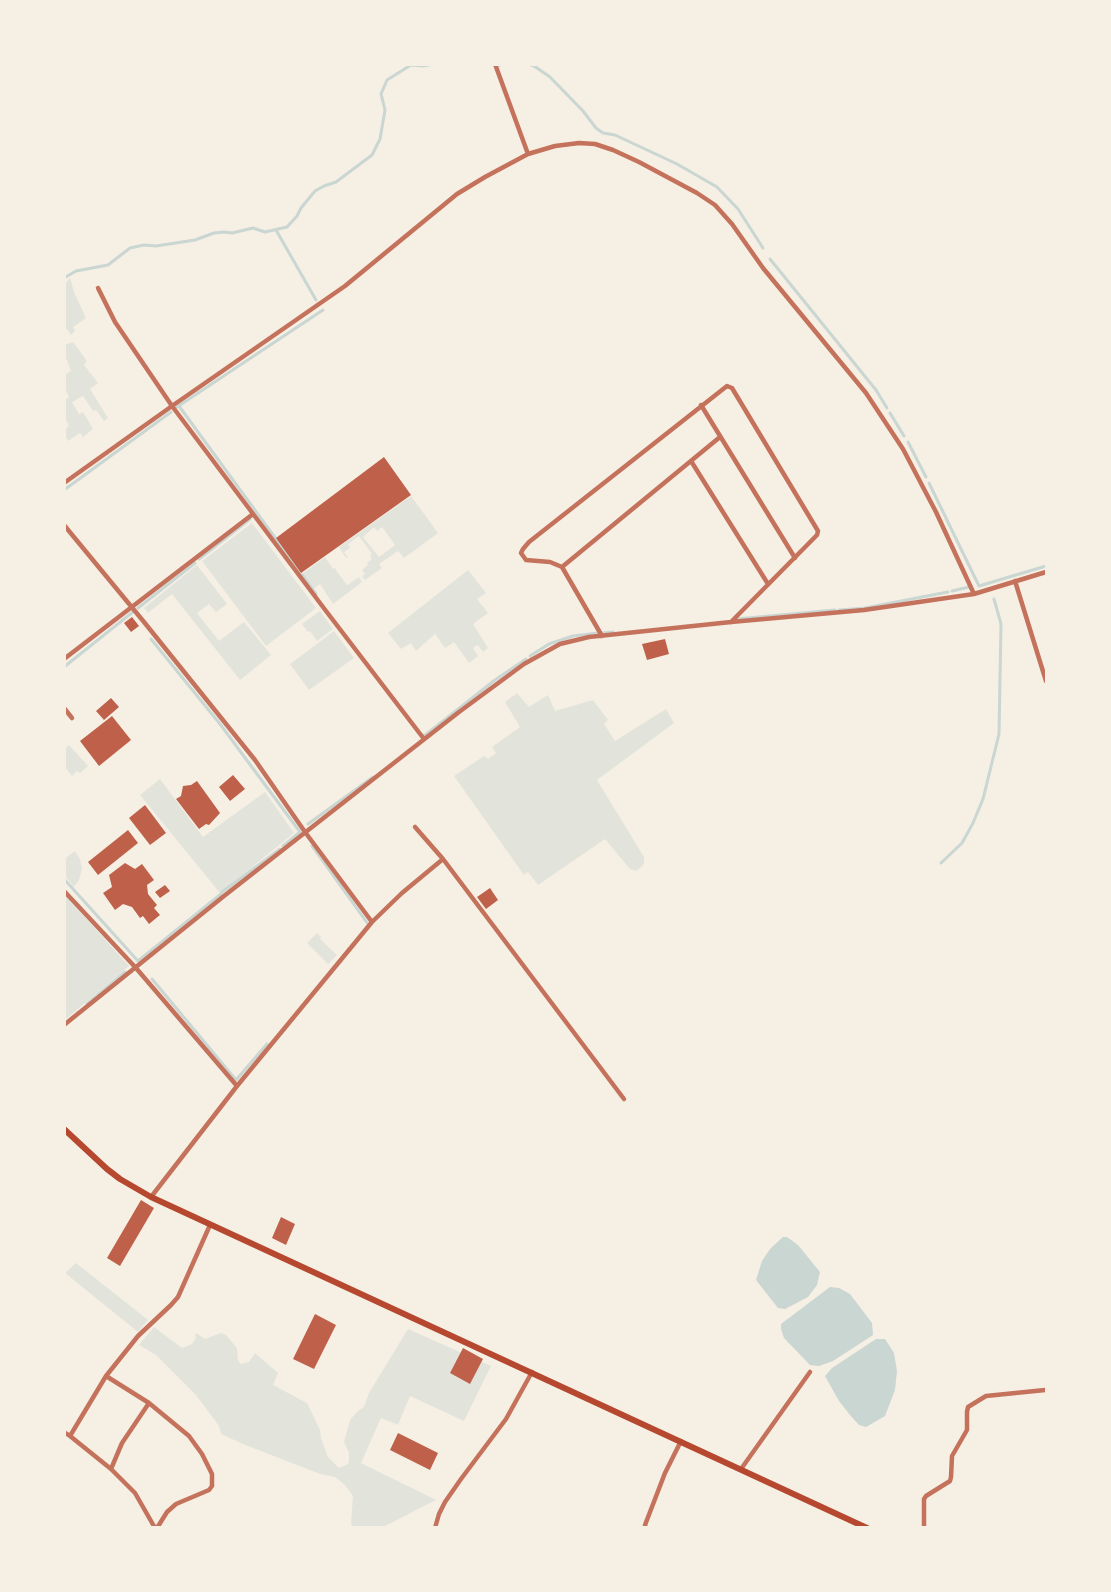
<!DOCTYPE html>
<style>
body{margin:0}
#map{position:relative;width:1111px;height:1592px;overflow:hidden;background:#f6efe4;font-family:"Nunito Sans",sans-serif}
canvas{display:block}
.frame{position:absolute;inset:0;border:66px solid #f6efe4;pointer-events:none}
</style>
<div id="map">
<canvas width="1111" height="1592"></canvas>
<div class="frame"></div>
</div>
<script>
const context = document.querySelector('canvas').getContext('2d');
context.lineJoin = 'round';
function paint(path, color) { context.fillStyle = color; context.fill(path, 'evenodd'); }
const shape = rows => new Path2D(rows.map(r => 'M' + r).join(''));
function strokePath(path, color, width, dash) { context.strokeStyle = color; context.lineWidth = width; context.lineCap = dash ? 'butt' : 'round'; context.setLineDash(dash || []); context.stroke(path); }
paint(shape([
 [70,278,74,292,86,318,73,327,75,331,71,335,66,328,64,329,65,284],
 [73,342,87,361,84,365,98,383,90,389,108,418,104,421,96,410,93,411,83,396,72,402,79,414,83,412,93,429,83,437,80,433,68,441,65,435,65,429,69,426,65,418,65,400,69,397,65,388,64,375,71,371,65,355,64,345],
 [411,496,438,533,404,558,398,551,379,564,382,568,365,580,362,576,365,574,362,570,368,565,367,563,372,559,370,556,372,554,359,536,348,544,350,548,344,552,348,557,346,558,339,547],
 [374,527,377,531,382,527,395,545,379,557,363,537],
 [252,523,316,608,266,646,202,561],
 [325,557,333,569,336,568,336,570,347,585,359,577,362,582,333,604,320,584,313,589,302,574],
 [197,565,227,604,216,612,209,604,197,613,219,641,244,622,271,655,240,680,172,594,148,613,144,608],
 [468,570,486,593,477,599,488,613,473,624,488,648,483,652,478,645,473,648,478,656,469,663,454,642,445,648,435,634,416,651,411,643,401,649,388,633],
 [320,611,333,629,317,641,310,631,308,632,302,624],
 [334,631,354,658,309,690,290,664],
 [517,693,529,707,548,695,555,711,593,700,608,720,604,724,615,741,666,709,674,723,597,780,644,857,644,864,639,869,636,871,630,869,605,839,538,885,528,872,524,875,454,776,484,756,488,759,496,753,492,747,520,727,505,702],
 [69,745,88,766,80,773,77,771,72,776,65,767,65,749],
 [160,779,203,837,265,792,294,833,220,893,140,795],
 [75,851,80,859,82,869,79,880,74,887,65,876,64,859],
 [65,895,129,966,65,1020],
 [317,933,321,937,320,939,337,955,328,964,307,943],
 [76,1263,148,1320,138,1332,65,1273],
 [154,1327,182,1348,192,1344,196,1338,195,1334,196,1333,205,1339,221,1333,226,1335,237,1348,238,1360,241,1364,249,1362,255,1353,278,1373,273,1385,307,1403,320,1430,321,1438,328,1457,339,1468,348,1464,349,1460,349,1453,344,1442,350,1420,358,1411,364,1407,369,1393,408,1329,491,1366,464,1421,410,1396,398,1425,381,1418,361,1463,436,1500,383,1527,353,1527,351,1524,353,1496,344,1484,335,1477,320,1474,243,1444,221,1434,219,1426,196,1395,156,1355,139,1345]
]), '#e2e4dc');
paint(shape([
 [783,1237,787,1237,798,1245,820,1272,817,1285,808,1297,785,1309,778,1308,756,1280,762,1261,770,1249],
 [830,1287,839,1288,850,1294,872,1323,873,1335,833,1361,819,1366,810,1365,784,1338,781,1329,781,1324],
 [876,1339,885,1339,894,1353,897,1371,895,1390,885,1416,866,1427,859,1425,850,1415,839,1401,825,1376,832,1368]
]), '#c9d6d2');
strokePath(shape([
 [529,64,534,66,550,77,583,111,596,128,603,133,615,135,677,164,717,187,738,209,763,248],
 [498,66,502,64],
 [276,230,316,300],
 [770,259,876,390,887,408],
 [64,278,76,271,108,265,130,248,144,245,156,246,195,240,214,233,224,232,232,233,253,228,265,232,287,227,297,216,301,208,315,191,324,186,336,182,372,155,380,139,385,110,381,94,387,80,411,65,423,66,434,64],
 [179,406,300,572],
 [177,407,323,310],
 [890,413,904,436],
 [908,442,926,477],
 [929,483,979,586,1046,566],
 [64,490,171,412],
 [199,559,250,519],
 [302,575,316,594],
 [952,591,969,587],
 [138,608,195,563],
 [839,610,865,608,948,592],
 [736,619,835,610],
 [602,633,613,632],
 [151,639,220,724,300,832,283,846],
 [530,656,549,644,573,636,598,633],
 [64,667,134,611],
 [423,735,424,736,495,680,526,659],
 [308,824,373,777],
 [312,846,368,924],
 [941,863,962,843,973,823,983,799,999,734,1001,624,994,599],
 [64,879,138,961,221,894],
 [222,892,280,849],
 [152,979,236,1080,267,1044],
 [87,1004,125,972]
]), '#c9d6d2', 3);
paint(shape([
 [384,457,411,495,301,573,276,538],
 [132,617,139,626,131,632,124,623],
 [665,639,669,654,647,660,642,644],
 [111,698,119,707,104,720,96,711],
 [112,716,131,740,99,766,80,741],
 [233,775,245,789,230,801,219,787],
 [197,781,220,813,209,825,206,824,199,829,176,799,181,796,183,786,191,785],
 [145,805,166,833,150,845,129,818],
 [128,830,138,843,98,875,88,862],
 [125,863,135,869,142,864,154,880,147,885,148,894,157,905,154,908,160,915,149,924,143,916,140,918,132,907,123,904,115,910,103,893,112,887,109,875],
 [165,885,170,891,160,898,155,892],
 [490,888,498,900,486,909,477,897],
 [141,1200,154,1208,120,1266,107,1258],
 [281,1217,295,1224,286,1245,272,1238],
 [315,1314,336,1325,314,1369,293,1359],
 [463,1348,483,1359,470,1384,450,1373],
 [398,1433,438,1453,430,1470,390,1450]
]), '#bf614a');
strokePath(shape([
 [495,64,528,154],
 [98,288,115,322,172,406,326,611,424,739],
 [701,405,795,558],
 [691,461,768,584],
 [64,483,172,406,345,286,457,194,485,177,528,154,555,146,579,143,595,144,613,150,639,162,697,193,715,205,732,224,763,268,866,393,903,449,936,512,974,594],
 [64,525,144,622,255,760,305,832,372,922],
 [562,567,720,437],
 [1015,581,1046,681],
 [602,636,562,567,550,562,526,560,521,553,523,549,529,542,727,386,732,388,818,531,817,535,731,622],
 [64,659,253,514],
 [64,708,72,718],
 [415,827,443,859,624,1099],
 [64,891,136,968,237,1086],
 [64,1025,224,896,459,712,524,664,560,644,589,637,731,622,864,610,974,594,1046,572],
 [151,1197,237,1086,372,922,402,893,443,859],
 [106,1376,149,1403,189,1436,202,1454,212,1474,212,1486,209,1490,176,1504,167,1512,157,1528],
 [64,1432,70,1436,106,1376,138,1336,171,1305,178,1297,210,1225],
 [70,1436,111,1469,135,1493,155,1528],
 [111,1469,122,1443,149,1403],
 [741,1469,810,1372],
 [435,1528,439,1514,445,1502,461,1479,506,1419,532,1372],
 [646,1528,645,1525,665,1473,681,1441],
 [924,1528,924,1499,926,1496,950,1481,951,1477,952,1456,967,1430,967,1412,968,1407,986,1396,1045,1390]
]), '#c5725c', 4.5);
strokePath(shape([
 [64,1129,107,1169,120,1179,151,1197,867,1528]
]), '#b5482f', 6);
</script>
